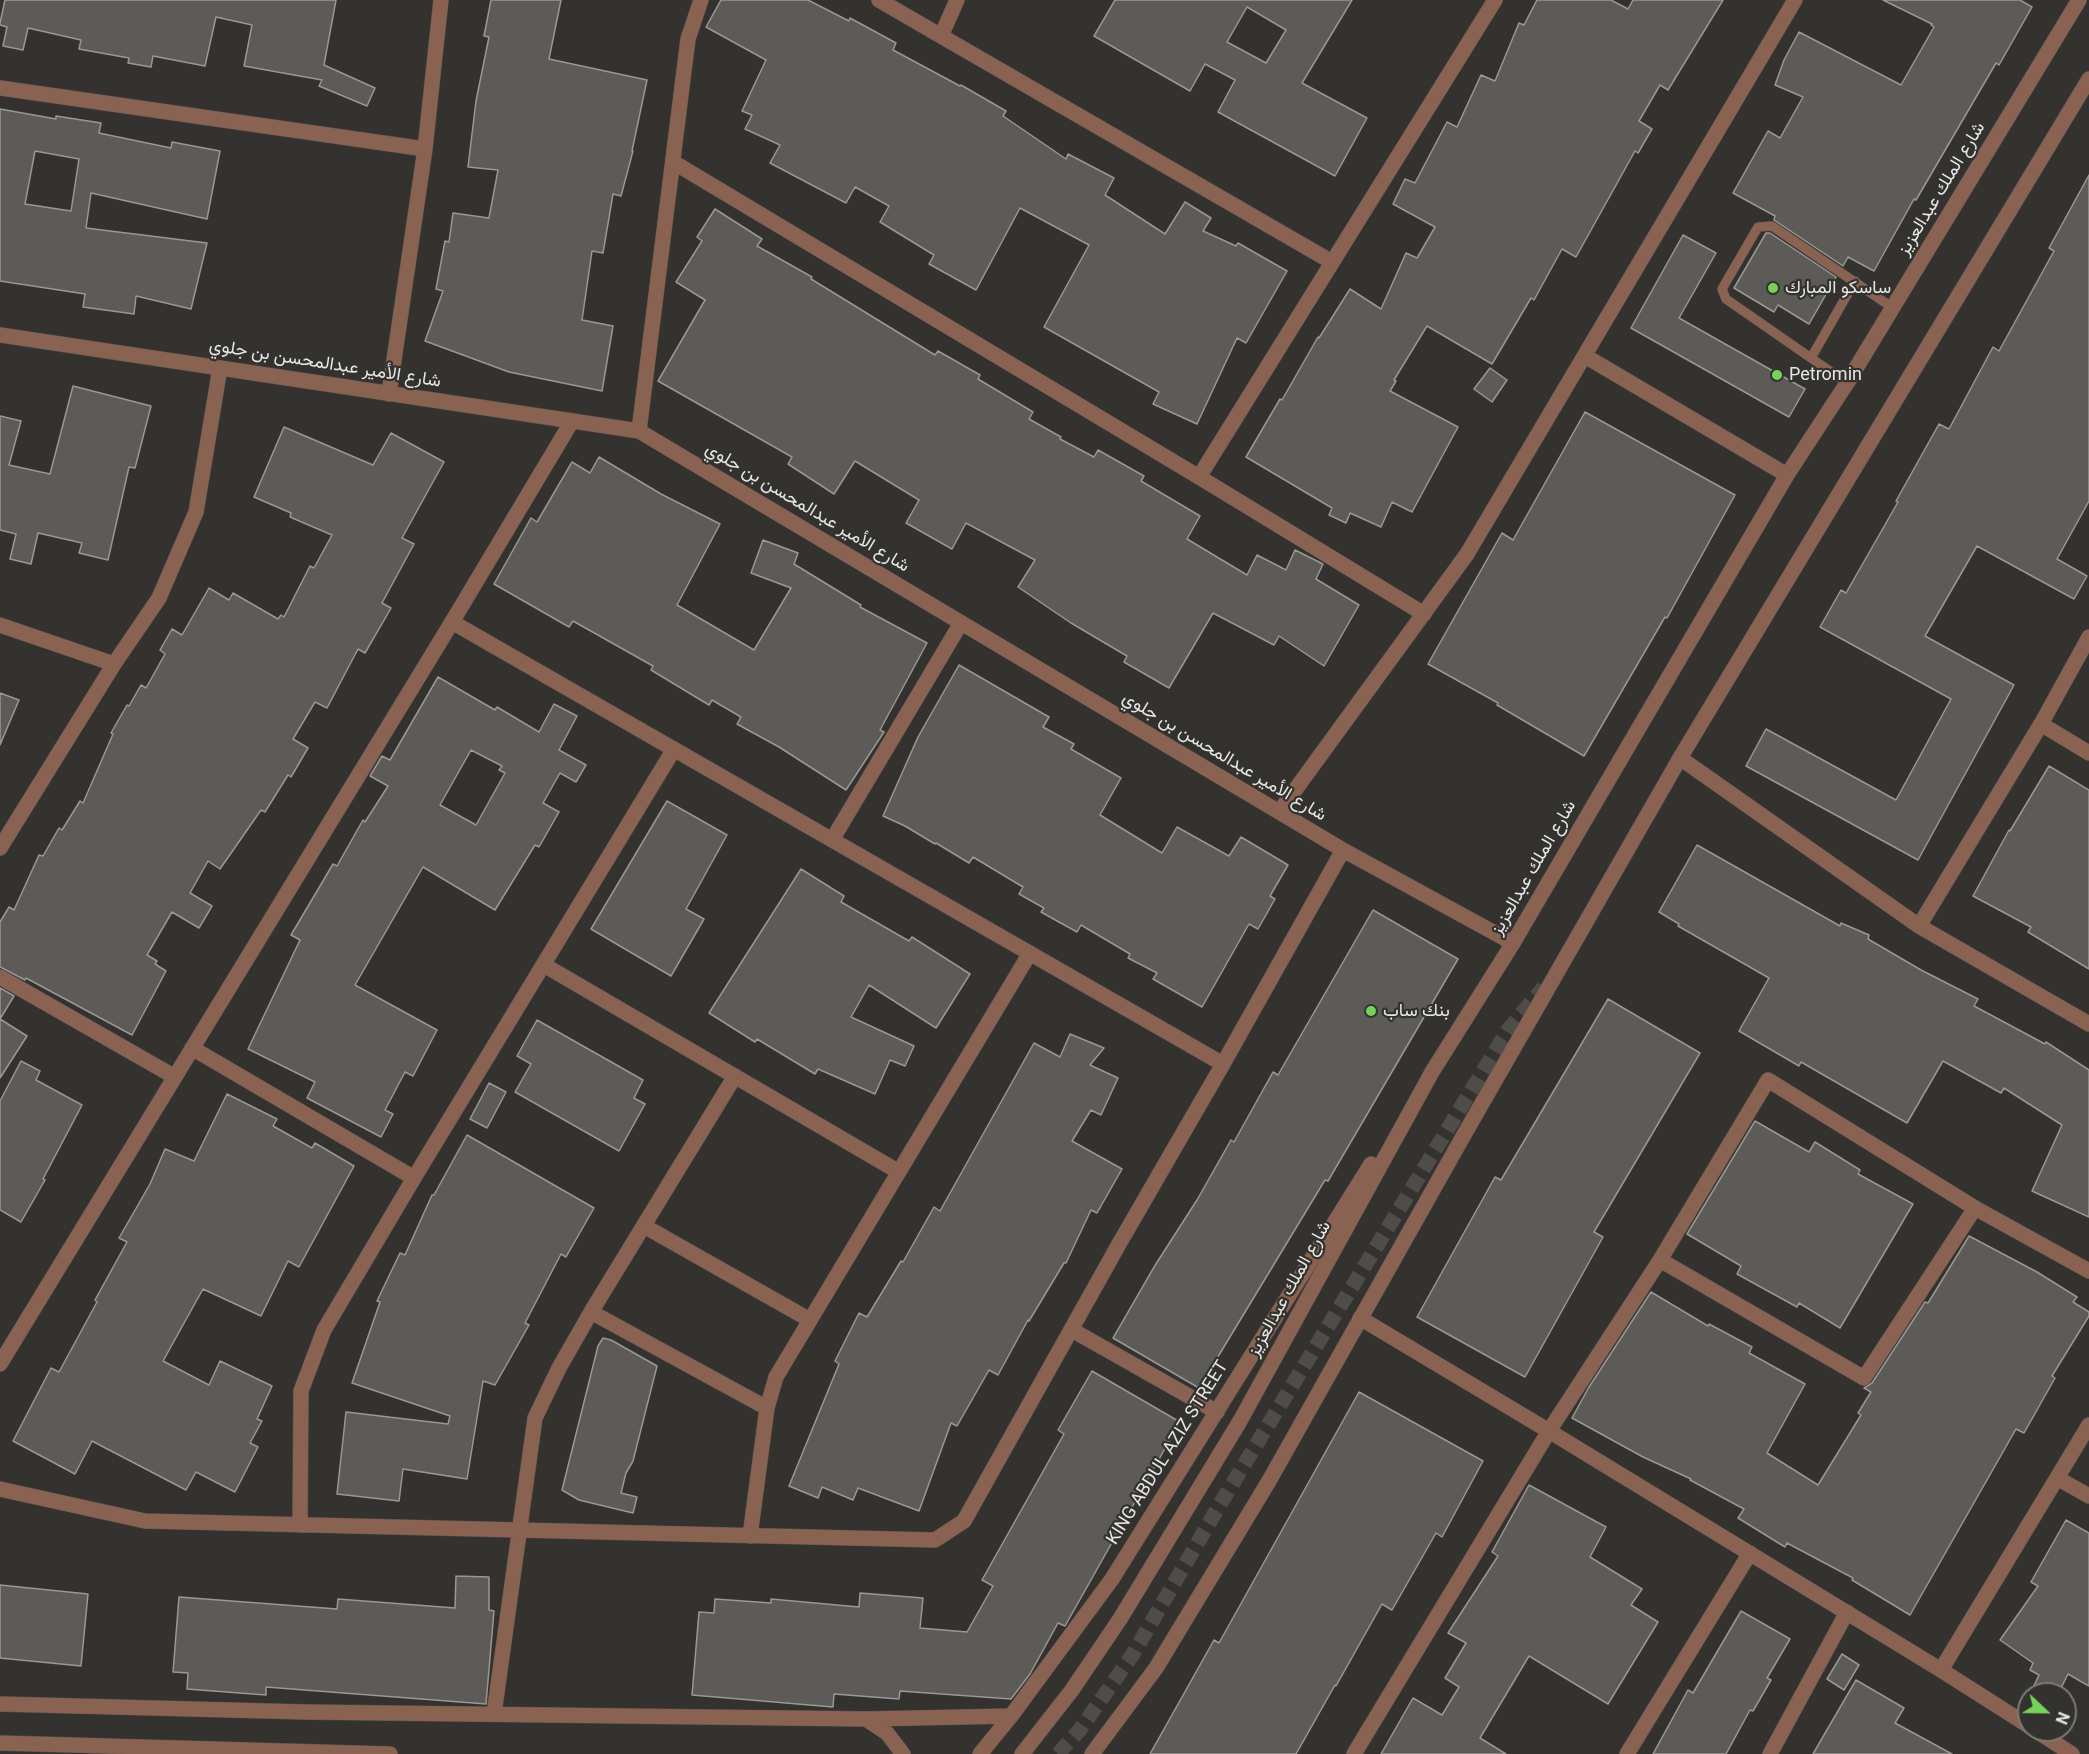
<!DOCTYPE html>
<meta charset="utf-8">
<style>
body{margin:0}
#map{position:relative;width:2089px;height:1754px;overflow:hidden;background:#33322f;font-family:Roboto,sans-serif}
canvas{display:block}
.north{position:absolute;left:2017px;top:1682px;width:60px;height:60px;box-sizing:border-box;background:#33322f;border:2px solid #7b7a77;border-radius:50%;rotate:112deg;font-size:16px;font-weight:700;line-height:24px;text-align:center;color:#e6e6e4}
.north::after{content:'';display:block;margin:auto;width:21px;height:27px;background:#77d259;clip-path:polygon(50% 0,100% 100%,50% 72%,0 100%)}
</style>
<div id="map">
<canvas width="2089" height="1754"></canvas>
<div class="north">N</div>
</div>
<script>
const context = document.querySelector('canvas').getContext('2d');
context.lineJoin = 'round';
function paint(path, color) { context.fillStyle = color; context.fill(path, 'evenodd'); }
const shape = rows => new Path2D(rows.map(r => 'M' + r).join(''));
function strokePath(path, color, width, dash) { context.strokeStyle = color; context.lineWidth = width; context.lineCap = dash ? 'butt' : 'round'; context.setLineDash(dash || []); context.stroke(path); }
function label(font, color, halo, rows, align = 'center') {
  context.font = font + ' Roboto,Vazirmatn,sans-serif'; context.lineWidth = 4.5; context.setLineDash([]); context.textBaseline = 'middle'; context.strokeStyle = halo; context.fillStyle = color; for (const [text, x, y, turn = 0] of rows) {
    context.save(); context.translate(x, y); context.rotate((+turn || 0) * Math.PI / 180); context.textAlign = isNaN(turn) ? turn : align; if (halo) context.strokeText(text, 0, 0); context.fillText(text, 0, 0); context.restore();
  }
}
const building = shape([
 [5,0,336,0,324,65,375,88,367,106,319,86,322,80,244,66,252,25,216,17,205,66,153,56,151,67,128,63,129,58,79,49,81,40,28,28,23,50,3,46,7,27,0,25,0,23,5,0],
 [491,0,561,0,549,59,647,80,632,151,633,151,621,196,613,194,603,253,592,251,582,320,613,326,602,391,509,372,425,341,443,291,436,289,445,241,449,242,453,213,489,218,498,170,468,167,476,101,489,37,484,36,491,0],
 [721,0,808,0,849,21,850,18,896,43,893,50,960,86,961,85,1006,111,1003,116,1066,159,1068,154,1114,178,1105,195,1165,234,1185,202,1211,218,1203,231,1236,246,1238,243,1287,271,1246,343,1237,338,1197,424,1153,404,1159,392,1044,327,1089,245,1020,208,976,290,929,264,934,255,880,222,889,206,855,187,846,203,770,163,780,145,745,129,752,115,742,111,766,60,706,27,721,0],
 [1115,0,1352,0,1302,83,1367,118,1335,176,1218,112,1235,80,1205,64,1190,91,1094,36,1115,0],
 [1247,7,1286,30,1266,63,1227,42,1247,7],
 [1537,0,1611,0,1628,9,1633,0,1723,0,1668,90,1660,85,1639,121,1652,129,1638,153,1635,151,1576,257,1562,249,1534,300,1531,298,1492,364,1427,326,1394,380,1396,381,1390,391,1458,427,1412,512,1392,502,1381,527,1350,513,1346,523,1329,515,1332,508,1246,457,1280,399,1282,400,1318,337,1319,338,1350,289,1381,309,1406,253,1417,258,1435,227,1393,204,1405,179,1415,183,1447,122,1457,127,1481,75,1495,81,1519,23,1524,25,1537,0],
 [1883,0,2020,0,2032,7,1999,65,1996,63,1916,200,1914,199,1874,271,1848,257,1843,266,1774,220,1775,216,1733,193,1768,131,1780,138,1803,97,1775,85,1784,60,1799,32,1901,85,1934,27,1931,25,1932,24,1883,0],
 [0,109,56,119,56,116,101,123,99,133,171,148,172,142,220,151,207,219,91,193,86,228,207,243,191,309,136,296,134,314,83,307,85,294,0,281,0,109],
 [35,151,79,159,71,211,25,204,35,151],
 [2089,175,2089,501,2057,559,2087,576,2074,599,1977,546,1925,636,2014,685,1918,860,1746,766,1766,729,1896,800,1951,699,1820,627,1841,590,1846,593,1898,502,1896,501,1939,424,1949,429,1993,347,1999,351,2054,251,2049,248,2089,175],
 [715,209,762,239,757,246,812,277,811,279,935,355,938,351,980,375,978,379,1033,412,1029,419,1061,437,1060,439,1094,457,1098,450,1144,476,1141,481,1200,516,1187,539,1247,575,1257,555,1286,570,1295,550,1323,564,1316,579,1359,605,1324,666,1279,636,1274,645,1213,613,1169,688,1124,662,1127,656,1071,623,1018,587,1035,560,966,523,952,549,906,523,919,500,855,461,834,494,788,464,792,457,658,381,705,300,676,282,702,241,697,237,715,209],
 [1766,233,1770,233,1836,277,1809,324,1778,305,1774,312,1734,288,1766,233],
 [1683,235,1716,253,1679,318,1805,389,1789,417,1631,328,1683,235],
 [1490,368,1507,380,1492,402,1474,389,1490,368],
 [73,386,151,406,135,468,129,467,108,560,79,553,82,543,38,533,31,564,10,559,16,534,0,530,0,416,21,421,9,465,50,474,73,386],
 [1585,412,1735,495,1667,618,1665,617,1584,756,1497,705,1498,703,1428,664,1502,533,1513,540,1585,412],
 [284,427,373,465,391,433,444,462,402,538,414,544,382,603,391,608,383,622,365,653,358,649,327,708,315,702,293,739,308,748,291,777,288,775,265,812,261,810,220,869,208,861,190,893,212,906,199,928,172,912,147,955,157,961,155,964,166,971,132,1035,26,978,25,980,0,967,0,922,9,907,14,910,39,855,43,856,59,828,62,830,80,801,83,803,113,734,111,733,127,705,129,706,141,685,146,688,165,654,160,650,172,629,182,635,209,588,229,600,233,593,278,619,281,615,284,617,310,566,314,568,332,535,290,517,291,513,254,497,284,427],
 [599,457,661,494,720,524,677,605,754,650,791,588,751,573,763,540,798,553,794,564,861,605,860,607,927,643,880,730,884,732,846,790,779,747,737,724,741,717,712,700,709,705,651,670,653,666,573,621,569,627,494,584,531,518,537,522,572,462,590,473,599,457],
 [959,665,1049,717,1043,727,1074,744,1071,749,1121,778,1100,815,1162,853,1177,827,1229,856,1241,837,1288,865,1270,896,1275,899,1258,929,1249,924,1202,1007,1153,979,1157,973,1128,958,1130,954,1081,925,1077,932,1041,912,1044,908,1019,894,1023,887,973,857,969,863,936,843,935,844,905,826,883,816,918,737,959,665],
 [438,677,495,710,497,707,539,732,554,704,577,716,559,750,586,765,576,782,560,773,543,803,559,812,539,847,535,845,495,910,423,867,355,985,437,1030,413,1076,405,1072,385,1110,393,1114,381,1137,307,1098,315,1082,248,1049,300,940,291,935,333,864,337,866,363,820,365,822,388,786,370,776,382,756,390,760,438,677],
 [471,750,502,766,499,770,505,773,476,825,440,805,471,750],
 [0,693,19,700,0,745,0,693],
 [2049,766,2089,790,2089,969,2028,932,2031,927,1973,896,2009,830,2010,831,2049,766],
 [667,801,727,835,686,909,704,919,671,976,591,929,667,801],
 [1697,845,1840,926,1841,923,1869,935,1868,939,1921,970,1978,999,1974,1006,2045,1044,2046,1042,2089,1070,2089,1217,2032,1191,2062,1125,2004,1088,2001,1093,1943,1061,1907,1123,1801,1062,1799,1066,1739,1031,1769,978,1678,926,1679,924,1659,912,1697,845],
 [801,869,844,896,841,902,909,941,912,937,970,974,936,1028,869,985,851,1017,914,1046,905,1066,890,1060,875,1094,818,1069,815,1074,757,1039,755,1042,709,1013,801,869],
 [1373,910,1458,959,1328,1181,1325,1180,1199,1388,1113,1338,1154,1267,1197,1200,1231,1140,1234,1142,1273,1072,1278,1075,1373,910],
 [0,988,14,996,0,1019,27,1036,0,1078,0,988],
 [1608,999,1700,1053,1594,1232,1603,1237,1525,1377,1417,1317,1495,1177,1501,1180,1608,999],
 [537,1020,643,1080,634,1098,645,1104,619,1151,515,1092,531,1064,517,1056,537,1020],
 [1070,1034,1104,1048,1090,1065,1118,1078,1101,1115,1091,1110,1072,1141,1122,1169,1097,1213,1091,1210,1066,1263,1064,1263,1029,1321,1028,1320,998,1375,989,1370,957,1426,951,1423,919,1511,858,1488,853,1500,822,1487,818,1498,789,1486,839,1364,835,1361,859,1313,867,1317,901,1261,903,1262,934,1207,940,1211,1034,1043,1060,1057,1070,1034],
 [21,1061,40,1071,36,1080,82,1105,43,1179,45,1180,21,1222,0,1210,0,1101,21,1061],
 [489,1083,506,1092,487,1128,470,1119,489,1083],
 [227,1094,277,1119,273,1126,312,1148,315,1143,354,1166,299,1267,288,1261,261,1316,203,1289,163,1361,209,1385,220,1361,272,1386,257,1419,262,1421,250,1443,258,1447,235,1492,196,1472,186,1490,92,1441,75,1474,13,1441,51,1368,59,1372,97,1302,95,1300,127,1242,119,1238,150,1184,165,1149,194,1161,227,1094],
 [1755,1121,1809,1152,1815,1142,1860,1170,1858,1174,1913,1204,1840,1328,1799,1303,1797,1307,1737,1274,1741,1266,1687,1234,1755,1121],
 [467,1135,594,1208,566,1257,561,1254,525,1323,529,1325,495,1385,483,1381,467,1479,403,1469,399,1501,337,1494,346,1412,448,1424,450,1416,352,1383,380,1302,377,1301,400,1253,405,1255,432,1195,434,1195,467,1135],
 [1969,1236,2037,1272,2077,1297,2073,1302,2089,1312,2089,1316,2052,1376,2055,1378,2024,1433,2016,1429,1910,1615,1852,1580,1853,1578,1787,1543,1785,1547,1738,1518,1744,1509,1690,1480,1691,1479,1643,1457,1572,1418,1589,1387,1651,1292,1708,1326,1709,1324,1752,1347,1749,1353,1805,1384,1767,1453,1818,1485,1861,1415,1858,1413,1871,1392,1864,1388,1872,1383,1925,1302,1928,1303,1969,1236],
 [603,1338,611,1340,657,1366,633,1461,626,1473,621,1493,637,1497,633,1513,579,1500,562,1490,598,1346,603,1338],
 [1092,1371,1180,1422,1065,1626,1058,1623,1030,1674,1011,1699,900,1691,899,1699,834,1694,833,1707,692,1695,699,1612,714,1613,715,1599,771,1603,771,1599,859,1607,860,1593,923,1598,920,1628,967,1632,993,1586,982,1580,1064,1434,1058,1430,1092,1371],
 [1359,1392,1483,1461,1442,1537,1436,1533,1392,1610,1382,1604,1336,1686,1335,1685,1296,1754,1150,1754,1214,1640,1219,1643,1359,1392],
 [1529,1485,1606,1527,1590,1557,1642,1589,1631,1605,1658,1622,1608,1704,1529,1656,1480,1738,1506,1754,1381,1754,1413,1698,1442,1715,1459,1687,1445,1678,1466,1643,1448,1633,1498,1556,1492,1552,1529,1485],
 [2066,1520,2089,1533,2089,1686,2068,1674,2058,1694,2030,1694,2039,1675,2030,1670,2033,1663,2000,1640,2038,1586,2031,1582,2066,1520],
 [456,1576,489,1577,489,1610,494,1611,486,1704,266,1687,266,1695,187,1689,188,1673,173,1672,179,1597,337,1609,338,1599,455,1608,456,1576],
 [0,1585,88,1594,81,1666,0,1658,0,1585],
 [1741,1611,1790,1639,1767,1678,1771,1680,1753,1711,1750,1710,1726,1754,1653,1754,1688,1690,1693,1693,1741,1611],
 [1842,1654,1859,1665,1844,1690,1827,1679,1842,1654],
 [1856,1680,1904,1708,1895,1723,1952,1754,1813,1754,1856,1680]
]);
paint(building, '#5c5b57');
strokePath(building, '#999894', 1.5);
strokePath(shape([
 [1058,1754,1079,1731,1133,1654,1219,1506,1508,1030,1544,987]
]), '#4e4d4a', 15, [15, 8]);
const service = shape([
 [1811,358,1855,281],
 [1847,383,1726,299,1722,289,1758,227,1772,226,1893,308]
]);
const minor = shape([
 [879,0,941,36,957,0],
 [941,36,1332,262],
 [0,88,425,149],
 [673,162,1199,477,1424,614],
 [0,335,639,431,1343,850,1513,943],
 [1585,356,1787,475],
 [389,394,425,149,441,0],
 [639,431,688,39,701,0],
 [1199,477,1495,0],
 [452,622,1223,1064],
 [0,625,114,664],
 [2041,724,2089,753],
 [1680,758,1919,926,2089,1024],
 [1279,812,1467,554,1795,0],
 [832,840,961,623],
 [0,848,114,664,159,598,196,512,220,368],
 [1919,926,2041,724,2089,637],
 [544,965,899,1172],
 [0,977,175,1077],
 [192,1048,414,1178],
 [644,1226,810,1320],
 [1660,1260,1864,1378,1975,1208],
 [591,1312,767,1408],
 [1360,1318,1549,1431,1941,1670,2029,1726],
 [1072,1330,1217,1412],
 [0,1364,452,622,572,421],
 [2057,1478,2089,1496],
 [0,1489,145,1521,935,1540,964,1521,1119,1244,1223,1064,1343,850],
 [300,1525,301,1391,324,1330,414,1178,674,749],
 [750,1536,767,1408,776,1377,1030,953],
 [1941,1670,2089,1425],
 [494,1714,535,1418,559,1368,591,1312,735,1076],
 [2035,1730,2072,1754],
 [1354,1754,1549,1431,1660,1260,1768,1080,1975,1208,2089,1271],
 [1627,1754,1750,1553],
 [1770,1754,1847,1612]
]);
const tertiary = shape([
 [0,1704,306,1712,866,1719,1011,1716],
 [866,1719,887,1733,903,1754],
 [0,1743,390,1754],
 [980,1754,1011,1716,1112,1579,1371,1164],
 [1022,1754,1072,1690,1120,1619,1240,1421,1432,1072,1513,943,1787,475,1847,383,2079,0],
 [1092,1754,1156,1668,1269,1481,1465,1133,1680,758,2089,79]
]);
strokePath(service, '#504f4c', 10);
strokePath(minor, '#504f4c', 16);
strokePath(tertiary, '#504f4c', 16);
strokePath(service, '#8a6252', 9);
strokePath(minor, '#8a6252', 15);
strokePath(tertiary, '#8a6252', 15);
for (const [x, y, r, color] of [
 [1773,288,6,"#77d259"],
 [1777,375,6,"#77d259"],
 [1371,1011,6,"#77d259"]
]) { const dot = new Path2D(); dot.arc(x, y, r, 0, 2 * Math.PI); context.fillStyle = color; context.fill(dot); strokePath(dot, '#33322f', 2); }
label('18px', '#e6e6e4', '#33322f', [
 ["شارع الملك عبدالعزيز",1942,189,-59],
 ["شارع الأمير عبدالمحسن بن جلوي",325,364,9],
 ["شارع الأمير عبدالمحسن بن جلوي",807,508,31],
 ["شارع الأمير عبدالمحسن بن جلوي",1224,757,31],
 ["شارع الملك عبدالعزيز",1534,868,-60],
 ["شارع الملك عبدالعزيز",1290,1289,-61],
 ["KING ABDUL AZIZ STREET",1168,1453,-58]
]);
label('18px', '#e6e6e4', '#33322f', [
 ["ساسكو المبارك",1785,288],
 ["Petromin",1789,375],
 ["بنك ساب",1383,1011]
], 'left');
</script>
